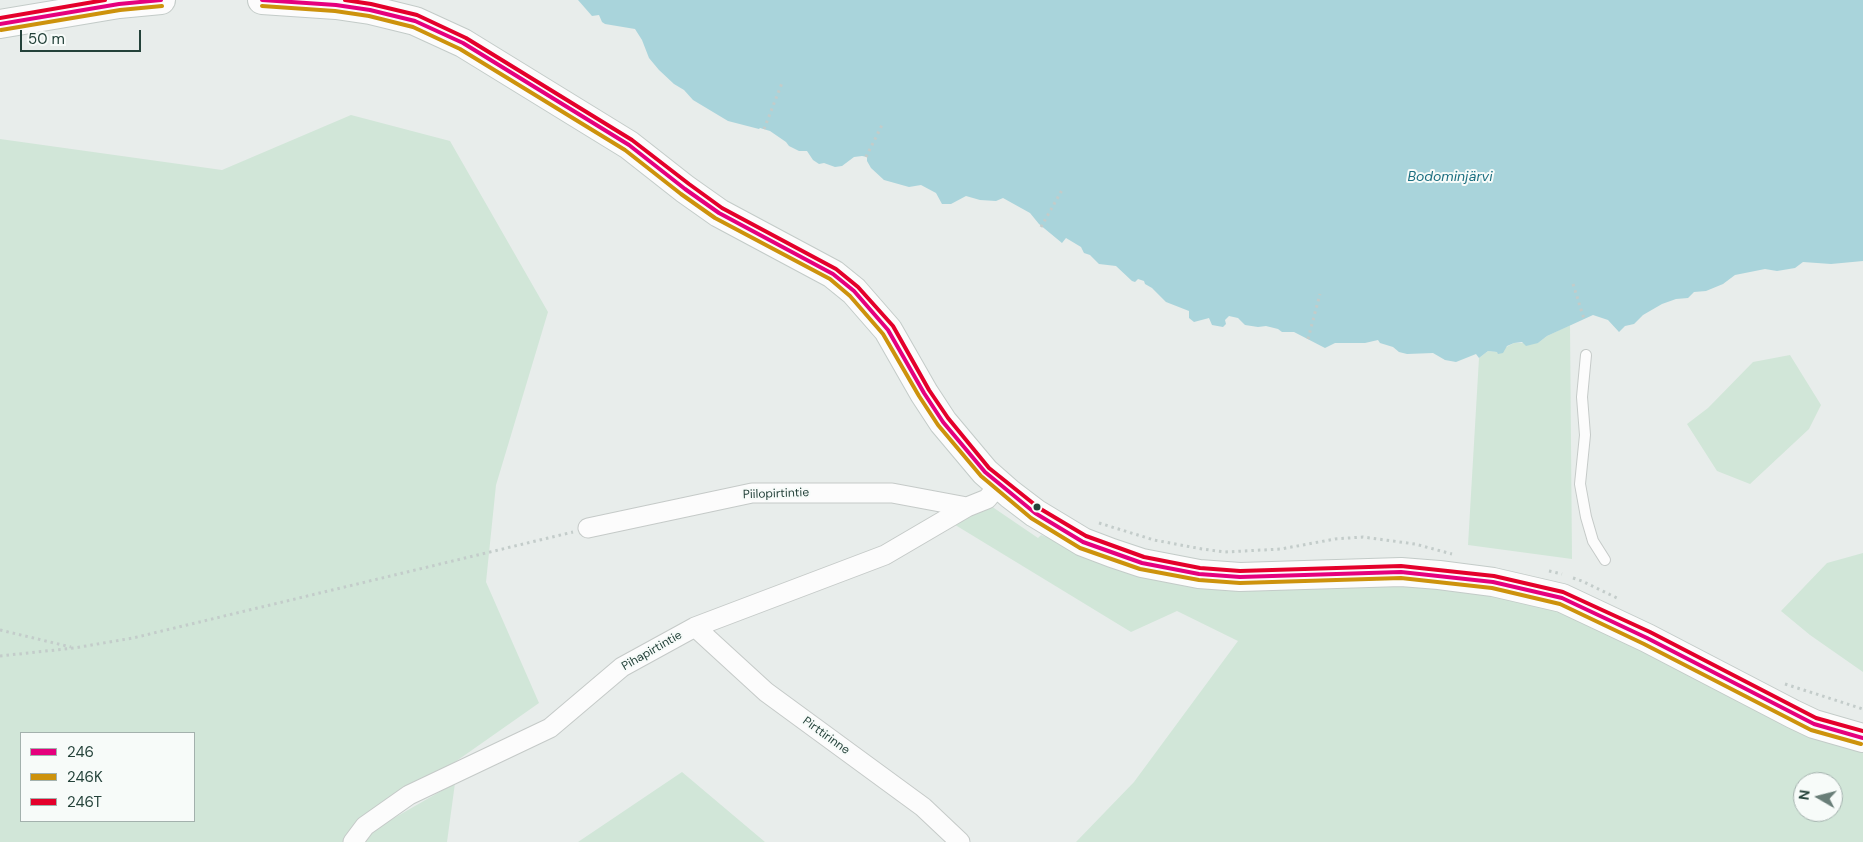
<!DOCTYPE html>
<meta charset="utf-8">
<style>
body{margin:0}
#map{position:relative;width:1863px;height:842px;overflow:hidden;background:#e8edeb;font-family:"DM Sans",sans-serif}
canvas{display:block}
.legend{position:absolute;left:20px;top:732px;width:175px;height:90px;box-sizing:border-box;background:#f7fbf9;border:1px solid #a3b1ad;margin:0;padding:6px 9px;list-style:none;font-size:15px;color:#24423a}
.legend li{display:flex;align-items:center;gap:10px;height:25px}
.legend b{width:25px;border:1px solid #a3b1ad}
.north{position:absolute;left:1793px;top:772px;width:50px;height:50px;box-sizing:border-box;background:#f7fbf9;border:1px solid #a3b1ad;border-radius:50%;rotate:278deg;font-size:14px;font-weight:700;line-height:20px;text-align:center;color:#24423a}
.north::after{content:'';display:block;margin:auto;width:18px;height:22px;background:#697e78;clip-path:polygon(50% 0,100% 100%,50% 72%,0 100%)}
.scale{position:absolute;left:20px;top:30px;width:121px;height:22px;box-sizing:border-box;border:2px solid #24423a;border-top:0;padding-left:6px;font-size:15px;line-height:18px;white-space:nowrap;color:#24423a;-webkit-text-stroke:4px #f7fbf9;paint-order:stroke}
</style>
<div id="map">
<canvas width="1863" height="842"></canvas>
<ul class="legend">
<li><b style="height:6px;background:#e5007d"></b>246</li>
<li><b style="height:6px;background:#cd920c"></b>246K</li>
<li><b style="height:6px;background:#e4002b"></b>246T</li>
</ul>
<div class="north">N</div>
<div class="scale">50 m</div>
</div>
<script>
const context = document.querySelector('canvas').getContext('2d');
context.lineJoin = 'round';
function paint(path, color) { context.fillStyle = color; context.fill(path, 'evenodd'); }
const shape = rows => new Path2D(rows.map(r => 'M' + r).join(''));
function strokePath(path, color, width, dash) { context.strokeStyle = color; context.lineWidth = width; context.lineCap = dash ? 'butt' : 'round'; context.setLineDash(dash || []); context.stroke(path); }
function label(font, color, halo, rows, align = 'center') {
  context.font = font + ' "DM Sans",sans-serif'; context.lineWidth = 4; context.setLineDash([]); context.textBaseline = 'middle'; context.strokeStyle = halo; context.fillStyle = color; for (const [text, x, y, turn = 0] of rows) {
    context.save(); context.translate(x, y); context.rotate((+turn || 0) * Math.PI / 180); context.textAlign = isNaN(turn) ? turn : align; if (halo) context.strokeText(text, 0, 0); context.fillText(text, 0, 0); context.restore();
  }
}
paint(shape([
 [351,115,450,141,548,312,496,485,486,582,539,703,455,762,362,819,346,842,0,842,0,139,222,170],
 [21,733,194,733,194,821,21,821],
 [1570,325,1572,559,1468,545,1479,358,1488,351,1497,352,1514,343,1538,343,1547,336],
 [1790,355,1821,405,1809,429,1750,484,1717,471,1687,424,1708,408,1753,362],
 [991,506,1038,538,1041,535,1112,563,1392,580,1573,608,1863,749,1863,842,1076,842,1134,782,1238,641,1177,611,1131,632,952,523],
 [1803,782,1833,782,1833,812,1803,812],
 [1863,553,1863,672,1810,635,1781,611,1827,563],
 [682,772,765,842,578,842],
 [455,783,447,842,364,842,368,833]
]), '#d1e6d8');
paint(shape([
 [578,0,1863,0,1863,261,1831,264,1803,262,1795,268,1777,271,1765,269,1735,275,1723,284,1706,291,1694,292,1688,298,1676,299,1662,304,1643,315,1634,324,1625,326,1619,332,1608,320,1593,315,1547,336,1538,343,1526,346,1522,342,1514,343,1507,346,1503,353,1498,354,1497,352,1488,351,1479,358,1476,354,1456,362,1445,360,1433,353,1407,354,1399,352,1393,347,1380,343,1378,340,1365,343,1335,343,1325,348,1294,332,1282,332,1278,329,1266,326,1258,327,1245,325,1238,318,1229,316,1225,320,1226,324,1223,327,1212,325,1209,318,1194,322,1189,318,1189,311,1166,302,1152,288,1145,284,1144,281,1138,279,1135,282,1132,281,1116,266,1099,264,1090,255,1084,253,1081,247,1066,238,1062,243,1039,224,1030,213,1003,198,996,201,980,200,966,196,951,204,942,204,936,193,921,185,909,187,884,180,871,168,867,161,867,157,862,156,854,157,842,166,835,167,824,163,819,164,813,160,807,151,799,151,789,146,786,142,770,131,760,128,759,129,728,121,693,100,684,90,674,84,659,70,649,58,642,40,635,29,605,24,602,22,599,15,592,16]
]), '#a9d4db');
const service = shape([
 [1586,355,1582,397,1585,435,1580,484,1586,517,1593,541,1605,560]
]);
const minor = shape([
 [588,528,752,493,892,493,967,507],
 [695,627,766,692,923,807,960,842],
 [353,842,365,826,409,795,550,728,622,667,695,627,885,555,967,507,987,499,999,485]
]);
const secondary = shape([
 [262,0,336,5,370,10,415,21,463,43,629,145,685,189,719,213,833,274,854,291,888,330,924,393,943,422,985,472,1010,494,1035,513,1083,542,1112,553,1142,563,1199,574,1240,577,1401,572,1439,575,1493,582,1562,598,1647,638,1793,714,1814,724,1863,738],
 [0,24,119,4,161,0]
]);
strokePath(service, '#c5cac8', 12);
strokePath(minor, '#c5cac8', 21);
strokePath(secondary, '#c3cbc8', 30);
strokePath(shape([
 [764,129,782,83],
 [866,157,883,123],
 [1041,227,1062,190],
 [1573,284,1584,319],
 [1308,339,1320,294],
 [1099,523,1154,540,1202,549,1225,552,1281,549,1335,539,1363,537,1415,544,1452,554],
 [1549,571,1562,574],
 [1573,578,1582,581,1619,599],
 [0,630,71,647],
 [0,656,74,648,133,638,573,532],
 [1785,684,1863,709]
]), '#c3ccca', 3, [2.5, 4]);
strokePath(service, '#fcfcfc', 10);
strokePath(minor, '#fcfcfc', 19);
strokePath(secondary, '#fcfcfc', 28);
strokePath(shape([
 [262,0,336,5,370,10,415,21,463,43,629,145,685,189,719,213,833,274,854,291,888,330,924,393,943,422,985,472,1035,513,1083,542,1142,563,1199,574,1240,577,1401,572,1493,582,1562,598,1647,638,1814,724,1863,738],
 [0,24,119,4,161,0]
]), '#e5007d', 4);
strokePath(shape([
 [262,6,335,11,369,16,413,27,460,49,625,150,681,194,715,218,830,279,850,296,883,334,919,396,938,425,981,476,1031,518,1080,548,1140,569,1199,580,1240,583,1401,578,1492,588,1560,604,1644,644,1811,730,1861,744],
 [1,30,120,10,162,6]
]), '#cd920c', 4);
strokePath(shape([
 [345,0,371,4,417,15,466,38,632,140,689,184,722,208,836,269,858,287,893,326,929,390,948,418,989,468,1039,508,1086,536,1144,557,1200,568,1240,571,1401,566,1494,576,1563,592,1650,632,1816,718,1863,731],
 [0,18,105,0]
]), '#e4002b', 4);
for (const [x, y, r, color] of [
 [1037,507,4.5,"#24423a"]
]) { const dot = new Path2D(); dot.arc(x, y, r, 0, 2 * Math.PI); context.fillStyle = color; context.fill(dot); strokePath(dot, '#f7fbf9', 2); }
label('12px', '#24423a', '#f7fbf9', [
 ["Piilopirtintie",776,494,-2],
 ["Pihapirtintie",652,651,-30],
 ["Pirttirinne",826,736,36]
]);
label('italic 14px', '#1c6f80', '#f7fbf9', [
 ["Bodominjärvi",1450,177]
]);
</script>
